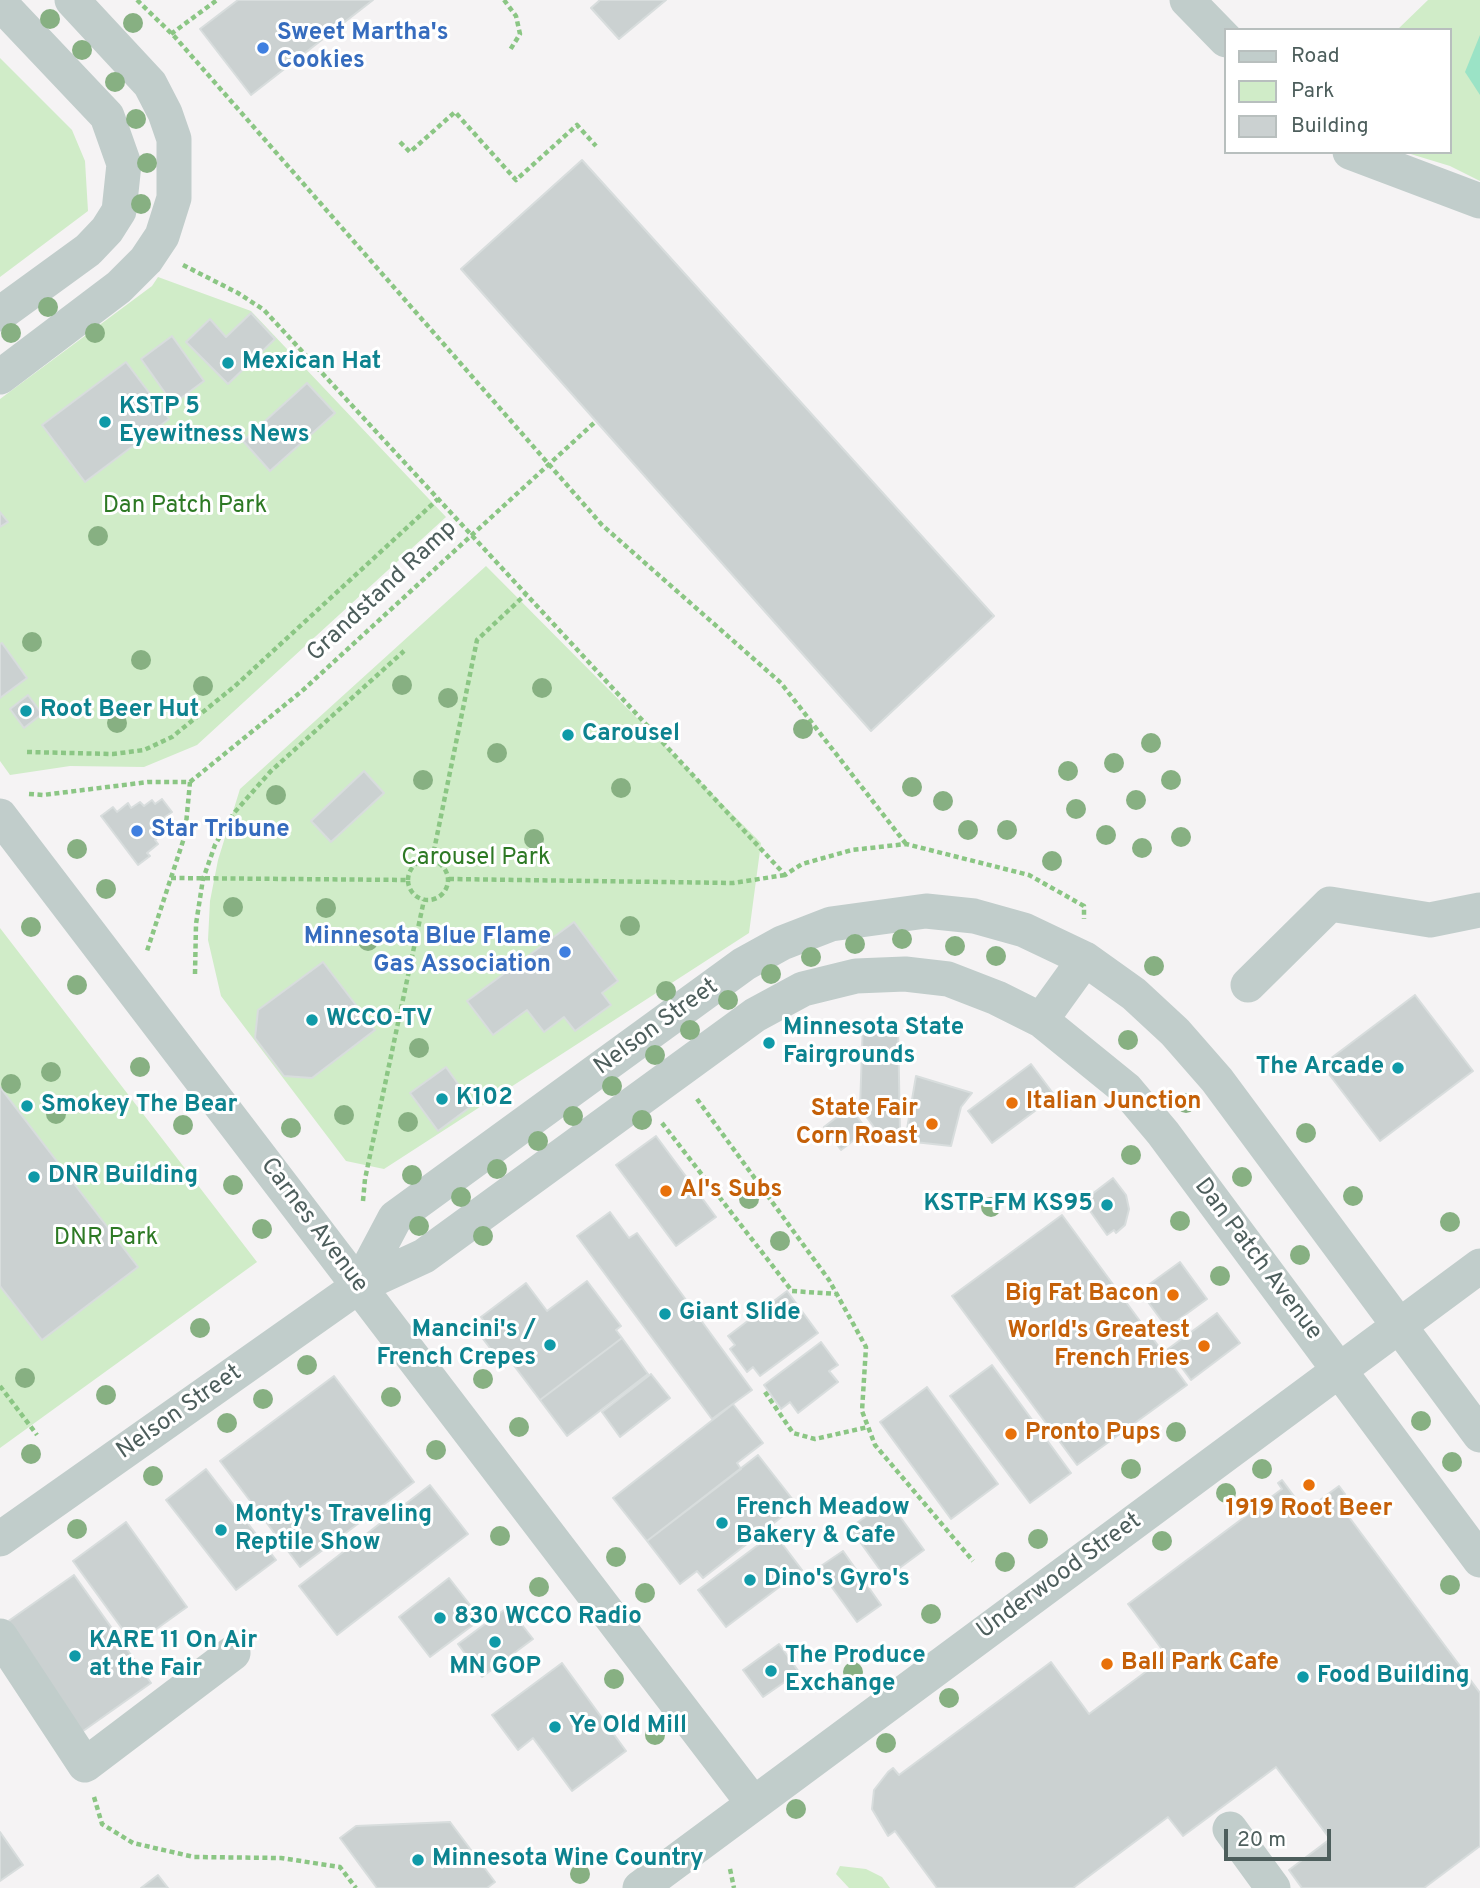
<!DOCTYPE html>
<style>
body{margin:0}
#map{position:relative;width:1480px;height:1888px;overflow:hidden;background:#f5f3f4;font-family:Overpass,sans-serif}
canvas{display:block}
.legend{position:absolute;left:1224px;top:28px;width:228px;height:126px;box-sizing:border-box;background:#fff;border:2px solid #b8bfbe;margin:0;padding:9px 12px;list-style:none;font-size:21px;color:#4d5e5c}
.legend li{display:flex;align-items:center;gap:14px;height:35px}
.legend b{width:35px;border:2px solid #b8bfbe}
.scale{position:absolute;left:1224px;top:1829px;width:107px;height:32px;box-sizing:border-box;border:4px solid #4d5e5c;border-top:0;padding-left:9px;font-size:21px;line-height:24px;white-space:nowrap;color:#4d5e5c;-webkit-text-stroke:5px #fff;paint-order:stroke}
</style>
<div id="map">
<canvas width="1480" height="1888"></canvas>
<ul class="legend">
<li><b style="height:9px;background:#c1cdcb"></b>Road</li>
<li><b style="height:19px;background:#d0ecc8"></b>Park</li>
<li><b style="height:19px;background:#cbd1d1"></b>Building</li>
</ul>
<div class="scale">20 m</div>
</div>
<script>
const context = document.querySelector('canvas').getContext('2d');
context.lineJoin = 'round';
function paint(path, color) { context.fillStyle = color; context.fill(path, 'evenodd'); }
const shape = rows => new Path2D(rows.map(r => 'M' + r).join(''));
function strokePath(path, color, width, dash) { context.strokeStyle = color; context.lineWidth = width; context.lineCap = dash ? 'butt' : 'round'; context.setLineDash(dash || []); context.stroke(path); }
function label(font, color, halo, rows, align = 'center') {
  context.font = font + ' Overpass,sans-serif'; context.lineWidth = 6; context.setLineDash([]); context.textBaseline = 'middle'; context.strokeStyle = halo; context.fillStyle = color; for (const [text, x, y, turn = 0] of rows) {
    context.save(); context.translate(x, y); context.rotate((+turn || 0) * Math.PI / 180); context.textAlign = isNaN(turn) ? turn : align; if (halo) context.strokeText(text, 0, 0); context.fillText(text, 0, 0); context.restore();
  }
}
paint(shape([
 [1428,0,1480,0,1480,181,1450,166,1404,152,1450,152,1450,30,1397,30],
 [0,58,72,130,85,161,88,211,0,277],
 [158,277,251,311,446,517,197,745,144,767,70,766,10,775,0,761,0,399,152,286],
 [486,566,761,843,749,933,384,1169,346,1161,221,996,208,940,210,901,218,860,240,789],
 [0,928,257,1262,0,1448],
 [840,1866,866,1869,882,1877,890,1888,849,1888,836,1874]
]), '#d0ecc8');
paint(shape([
 [1480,35,1480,95,1465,72]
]), '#9be3c6');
const building = shape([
 [238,0,373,0,251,95,200,29,238,0],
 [600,0,666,0,619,39,591,8,600,0],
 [582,160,994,616,871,731,461,269,582,160],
 [251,313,275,339,228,384,186,342,210,319,226,337,251,313],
 [172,336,204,381,173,404,141,359,172,336],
 [126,362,169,419,85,482,42,425,126,362],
 [307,383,335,413,270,471,243,441,307,383],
 [0,512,8,522,0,527,0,512],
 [2,643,27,678,0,698,0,644,2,643],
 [28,695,42,714,24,728,10,709,28,695],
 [364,771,384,793,331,842,311,821,364,771],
 [162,799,172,812,165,817,169,822,160,828,164,833,155,840,158,844,147,853,150,856,138,865,101,816,113,807,117,812,128,803,131,808,140,802,144,806,152,800,155,804,162,799],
 [574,922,618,981,602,993,611,1005,575,1031,564,1017,544,1032,527,1010,493,1035,467,1001,574,922],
 [323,962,375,1030,312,1078,284,1076,255,1038,258,1010,323,962],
 [1415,995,1473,1071,1380,1141,1322,1065,1415,995],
 [863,1022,898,1023,900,1133,879,1134,860,1108,863,1022],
 [1031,1064,1055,1096,992,1143,968,1111,1031,1064],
 [446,1067,473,1105,438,1131,410,1093,446,1067],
 [916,1076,972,1093,961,1107,951,1146,905,1141,916,1076],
 [0,1087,138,1267,42,1340,0,1286,0,1087],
 [850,1107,867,1130,841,1150,824,1127,850,1107],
 [656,1136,716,1217,676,1246,616,1165,656,1136],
 [1113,1178,1126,1195,1129,1209,1125,1225,1116,1233,1114,1230,1107,1235,1083,1201,1113,1178],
 [610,1212,629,1238,637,1233,752,1390,712,1419,577,1236,610,1212],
 [1062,1215,1187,1385,1077,1465,952,1296,1062,1215],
 [1180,1262,1207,1299,1167,1328,1140,1291,1180,1262],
 [587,1281,621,1326,616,1330,622,1338,540,1400,503,1351,496,1356,477,1331,486,1324,481,1317,526,1283,547,1311,587,1281],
 [787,1291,818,1333,760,1376,753,1367,747,1372,730,1349,735,1345,728,1336,787,1291],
 [1217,1313,1240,1343,1191,1380,1168,1349,1217,1313],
 [622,1338,648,1374,567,1436,540,1400,622,1338],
 [821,1342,838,1365,829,1371,838,1382,798,1413,790,1402,781,1409,764,1385,821,1342],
 [992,1365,1071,1473,1030,1503,950,1396,992,1365],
 [651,1374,670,1398,620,1437,602,1412,651,1374],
 [334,1376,414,1482,300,1567,220,1461,334,1376],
 [927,1387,998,1484,951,1519,880,1422,927,1387],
 [733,1404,763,1443,737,1463,741,1469,647,1541,613,1498,733,1404],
 [758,1455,797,1505,703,1578,697,1571,680,1584,647,1541,758,1455],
 [206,1469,276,1560,236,1590,166,1500,206,1469],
 [1282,1480,1305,1511,1339,1486,1345,1494,1337,1501,1480,1693,1480,1846,1424,1888,1302,1888,1289,1870,1330,1839,1276,1767,1183,1836,1168,1817,1073,1888,937,1888,895,1831,888,1836,872,1809,874,1790,888,1772,893,1768,899,1775,1051,1662,1089,1714,1167,1656,1128,1604,1282,1489,1278,1483,1282,1480],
 [430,1485,468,1534,337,1635,299,1586,430,1485],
 [888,1500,924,1550,886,1578,850,1528,888,1500],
 [126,1522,187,1607,134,1645,73,1561,126,1522],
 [774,1533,802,1570,726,1627,698,1590,774,1533],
 [843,1551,881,1605,857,1622,818,1568,843,1551],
 [74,1575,151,1683,76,1736,0,1627,74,1575],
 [449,1578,481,1619,430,1657,399,1617,449,1578],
 [508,1607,533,1639,482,1677,458,1644,508,1607],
 [779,1644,799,1672,763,1697,743,1670,779,1644],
 [562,1663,626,1751,572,1791,533,1738,518,1750,492,1715,562,1663],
 [450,1822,495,1882,487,1888,377,1888,340,1838,356,1826,450,1822],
 [0,1832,23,1865,0,1881,0,1832],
 [158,1875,168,1888,141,1888,158,1875]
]);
paint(building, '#cbd1d1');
strokePath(building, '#d8dddd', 2);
strokePath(shape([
 [137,0,175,37,602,525,781,683,906,844],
 [504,0,516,16,520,34,510,50],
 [171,34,217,0],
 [400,142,410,152,455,112,516,180,577,125,596,146],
 [183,265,238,293,264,310,785,875,802,864,852,850,906,844,1029,875,1084,906,1084,919],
 [27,752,113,754,144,750,172,737,235,686,438,499],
 [29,794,43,795,148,782,190,782,185,835,147,951],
 '408 880a20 20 0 1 1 40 0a20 20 0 1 1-40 0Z',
 [432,860,477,640,526,594],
 [171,878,408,880],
 [449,879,733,883,785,875],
 [195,974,196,924,203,879,215,845,234,813,271,771,404,651],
 [697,1099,829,1280,866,1347,862,1411,875,1445,973,1561],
 [662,1123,792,1291,837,1294],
 [363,1201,365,1179,424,900],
 [0,1386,37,1435],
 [765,1392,793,1433,815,1439,868,1427],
 [94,1797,102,1824,133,1843,194,1857,281,1858,340,1867,356,1888],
 [730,1869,734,1888]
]), '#8bc684', 4.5, [5, 3.5]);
strokePath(shape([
 [1187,0,1226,40],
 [0,3,107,116,124,164,119,211,107,230,88,250,0,314],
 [1350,152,1480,201],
 [0,377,119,287,146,260,162,236,174,198,174,139,165,113,150,84,72,0],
 [0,816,753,1803],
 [1248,985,1330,904,1430,920,1480,910],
 [1041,1020,1085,959],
 [359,1286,395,1218,744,964,782,943,831,924,926,911,974,916,1024,930,1085,959,1134,994,1175,1032,1217,1080,1480,1435],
 [0,1539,359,1286,424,1256,755,1015,803,989,856,976,905,974,948,979,997,998,1041,1020,1126,1089,1163,1133,1480,1560],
 [0,1636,85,1765,233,1653],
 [1230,1829,1273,1888],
 [640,1888,1480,1266]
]), '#c1cdcb', 35);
strokePath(shape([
 [190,782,302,691,595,422]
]), '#8bc684', 4.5, [5, 3.5]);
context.fillStyle = '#87b082';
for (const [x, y] of [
 [50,19],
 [133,23],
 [82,50],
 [115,82],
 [136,119],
 [147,163],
 [141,204],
 [48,307],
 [11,333],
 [95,333],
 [98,536],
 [32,642],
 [141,660],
 [402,685],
 [203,686],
 [542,688],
 [448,698],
 [117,723],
 [803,729],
 [1151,743],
 [497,753],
 [1114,763],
 [1068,771],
 [423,780],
 [1171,780],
 [912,787],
 [621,788],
 [276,795],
 [1136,800],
 [943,801],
 [1076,809],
 [968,830],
 [1007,830],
 [1106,835],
 [1181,837],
 [534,839],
 [1142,848],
 [77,849],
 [1052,861],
 [106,889],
 [233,907],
 [326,908],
 [630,926],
 [31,927],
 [902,939],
 [368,941],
 [855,944],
 [955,946],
 [996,956],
 [811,957],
 [1154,966],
 [771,974],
 [77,985],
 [666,991],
 [728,1000],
 [690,1030],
 [1128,1040],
 [419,1048],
 [655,1055],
 [140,1067],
 [51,1072],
 [11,1084],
 [612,1086],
 [1186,1103],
 [56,1114],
 [344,1115],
 [573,1116],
 [642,1120],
 [408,1122],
 [183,1125],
 [291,1128],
 [1306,1133],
 [538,1141],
 [1131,1155],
 [497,1169],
 [412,1175],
 [1242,1177],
 [233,1185],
 [1353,1196],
 [461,1197],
 [749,1199],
 [991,1207],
 [1180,1221],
 [1450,1222],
 [419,1226],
 [262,1229],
 [483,1236],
 [780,1241],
 [1300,1255],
 [1220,1276],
 [200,1328],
 [307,1365],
 [25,1378],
 [483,1379],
 [106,1395],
 [391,1397],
 [263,1399],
 [1421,1421],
 [227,1423],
 [519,1427],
 [1176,1432],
 [436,1450],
 [31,1454],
 [1452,1462],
 [1131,1469],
 [1262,1469],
 [153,1476],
 [1226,1493],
 [77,1529],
 [500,1536],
 [1038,1539],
 [1162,1541],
 [616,1557],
 [1005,1562],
 [1450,1585],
 [539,1587],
 [645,1593],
 [931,1614],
 [853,1672],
 [614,1679],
 [949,1698],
 [655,1735],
 [886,1743],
 [796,1809],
 [580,1874]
]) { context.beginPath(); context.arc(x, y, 10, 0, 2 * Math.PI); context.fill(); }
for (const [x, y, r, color] of [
 [263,48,7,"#3f7fe0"],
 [228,363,7,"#0f9aa8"],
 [105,422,7,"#0f9aa8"],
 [26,711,7,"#0f9aa8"],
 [568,735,7,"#0f9aa8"],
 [137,831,7,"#3f7fe0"],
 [565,952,7,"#3f7fe0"],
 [312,1020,7,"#0f9aa8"],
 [769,1043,7,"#0f9aa8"],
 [1398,1068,7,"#0f9aa8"],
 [442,1099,7,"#0f9aa8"],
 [1012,1103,7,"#e8710a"],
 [27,1106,7,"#0f9aa8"],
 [932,1124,7,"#e8710a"],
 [34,1177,7,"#0f9aa8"],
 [666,1191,7,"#e8710a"],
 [1107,1205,7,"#0f9aa8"],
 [1173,1295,7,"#e8710a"],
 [665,1314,7,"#0f9aa8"],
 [550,1345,7,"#0f9aa8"],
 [1204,1346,7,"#e8710a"],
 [1011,1434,7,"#e8710a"],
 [1309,1485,7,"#e8710a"],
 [722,1523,7,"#0f9aa8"],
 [221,1530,7,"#0f9aa8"],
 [750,1580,7,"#0f9aa8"],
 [440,1618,7,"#0f9aa8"],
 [495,1642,7,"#0f9aa8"],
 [75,1656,7,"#0f9aa8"],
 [1107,1664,7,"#e8710a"],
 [771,1671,7,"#0f9aa8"],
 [1303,1677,7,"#0f9aa8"],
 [555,1727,7,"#0f9aa8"],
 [418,1860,7,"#0f9aa8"]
]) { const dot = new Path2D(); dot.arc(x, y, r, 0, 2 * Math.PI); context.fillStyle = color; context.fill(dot); strokePath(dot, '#fff', 2.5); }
label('bold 24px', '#366cbe', '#fff', [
 ["Sweet Martha's",277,34],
 ["Cookies",277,62],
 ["Star Tribune",151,831],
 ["Minnesota Blue Flame",551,938,"right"],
 ["Gas Association",551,966,"right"]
], 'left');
label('bold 24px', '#0d838f', '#fff', [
 ["Mexican Hat",242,363],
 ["KSTP 5",119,408],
 ["Eyewitness News",119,436],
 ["Root Beer Hut",40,711],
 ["Carousel",582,735],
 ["WCCO-TV",326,1020],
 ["Minnesota State",783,1029],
 ["Fairgrounds",783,1057],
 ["The Arcade",1384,1068,"right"],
 ["K102",456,1099],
 ["Smokey The Bear",41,1106],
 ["DNR Building",48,1177],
 ["KSTP-FM KS95",1093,1205,"right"],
 ["Giant Slide",679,1314],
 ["Mancini's /",536,1331,"right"],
 ["French Crepes",536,1359,"right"],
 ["French Meadow",736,1509],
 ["Bakery & Cafe",736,1537],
 ["Monty's Traveling",235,1516],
 ["Reptile Show",235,1544],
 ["Dino's Gyro's",764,1580],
 ["830 WCCO Radio",454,1618],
 ["KARE 11 On Air",89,1642],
 ["at the Fair",89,1670],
 ["The Produce",785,1657],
 ["Exchange",785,1685],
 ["MN GOP",495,1668,"center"],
 ["Food Building",1317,1677],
 ["Ye Old Mill",569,1727],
 ["Minnesota Wine Country",432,1860]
], 'left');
label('24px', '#2d7924', '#fff', [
 ["Dan Patch Park",185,507],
 ["Carousel Park",476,859],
 ["DNR Park",106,1239]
]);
label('24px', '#4d5e5c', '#fff', [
 ["Grandstand Ramp",383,592,-43],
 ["Nelson Street",657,1028,-36],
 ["Carnes Avenue",313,1226,53],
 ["Dan Patch Avenue",1257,1260,53],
 ["Nelson Street",180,1413,-35],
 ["Underwood Street",1060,1577,-36]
]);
label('bold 24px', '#c56008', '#fff', [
 ["Italian Junction",1026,1103],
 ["State Fair",918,1110,"right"],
 ["Corn Roast",918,1138,"right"],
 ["Al's Subs",680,1191],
 ["Big Fat Bacon",1159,1295,"right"],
 ["World's Greatest",1190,1332,"right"],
 ["French Fries",1190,1360,"right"],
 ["Pronto Pups",1025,1434],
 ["1919 Root Beer",1309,1510,"center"],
 ["Ball Park Cafe",1121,1664]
], 'left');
</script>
